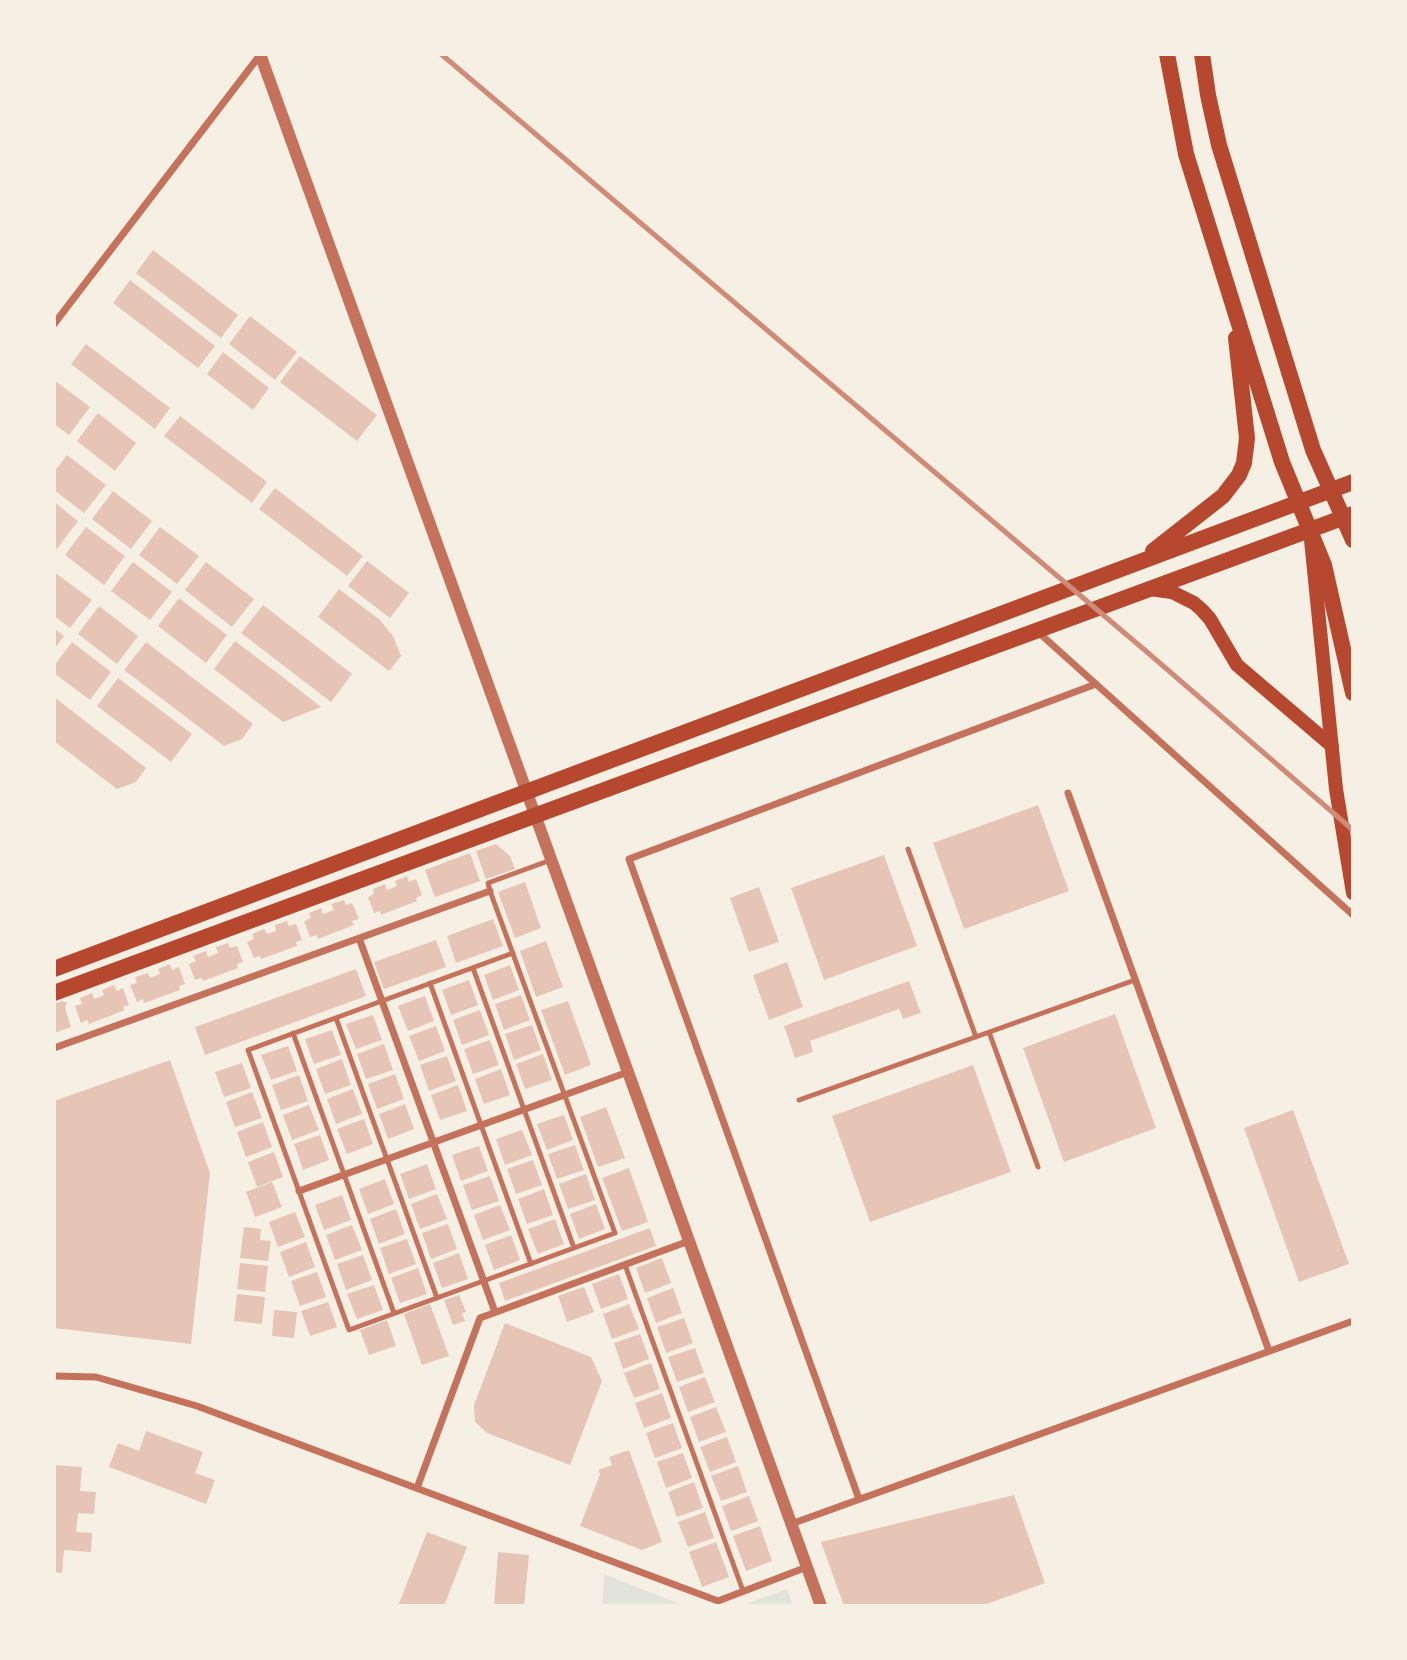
<!DOCTYPE html>
<style>
body{margin:0}
#map{position:relative;width:1407px;height:1660px;overflow:hidden;background:#f6efe4;font-family:Raleway,sans-serif}
canvas{display:block}
.frame{position:absolute;inset:0;border:56px solid #f6efe4;pointer-events:none}
</style>
<div id="map">
<canvas width="1407" height="1660"></canvas>
<div class="frame"></div>
</div>
<script>
const context = document.querySelector('canvas').getContext('2d');
context.lineJoin = 'round';
function paint(path, color) { context.fillStyle = color; context.fill(path, 'evenodd'); }
const shape = rows => new Path2D(rows.map(r => 'M' + r).join(''));
function strokePath(path, color, width, dash) { context.strokeStyle = color; context.lineWidth = width; context.lineCap = dash ? 'butt' : 'round'; context.setLineDash(dash || []); context.stroke(path); }
paint(shape([
 [604,1574,685,1606,602,1606],
 [787,1589,793,1606,741,1606]
]), '#e2e4dc');
paint(shape([
 [153,250,238,315,221,338,136,273],
 [130,280,215,346,198,368,113,303],
 [250,316,297,352,275,380,229,344],
 [86,344,170,408,155,429,71,364],
 [223,352,269,388,253,410,207,374],
 [300,356,377,415,357,441,280,382],
 [54,380,90,407,69,435,54,424],
 [98,413,136,443,115,471,77,441],
 [180,416,267,482,252,503,164,436],
 [67,455,106,485,84,513,54,490,54,472],
 [275,488,363,556,347,576,259,509],
 [113,491,152,521,131,549,92,519],
 [54,502,78,521,57,549,54,547],
 [86,527,125,556,104,585,65,555],
 [160,527,199,556,177,584,139,555],
 [367,561,409,593,390,618,348,586],
 [133,562,172,592,150,620,111,591],
 [206,562,254,599,232,627,185,590],
 [54,572,92,600,70,628,54,616],
 [339,589,380,620,393,636,401,656,389,671,318,617],
 [179,598,227,635,206,663,158,626],
 [263,605,352,674,331,702,241,633],
 [99,606,138,636,117,664,78,634],
 [54,628,64,636,54,649],
 [235,641,284,678,321,707,283,722,262,706,214,669],
 [72,642,111,672,90,700,54,673,54,666],
 [146,642,253,724,242,739,224,746,124,670],
 [118,678,192,734,171,762,97,706],
 [54,697,146,768,136,782,117,789,54,741],
 [1038,805,1069,891,964,929,933,843],
 [496,844,510,856,515,869,486,879,476,851],
 [470,853,480,881,435,897,425,870],
 [884,855,917,946,824,980,791,888],
 [407,876,409,882,416,879,422,895,416,898,417,901,381,915,380,911,374,913,368,897,374,894,373,889,385,884,387,890,397,886,395,881],
 [525,882,541,928,515,938,498,892],
 [759,887,779,942,749,952,730,898],
 [344,900,346,905,352,903,359,919,352,921,354,925,318,939,317,935,310,937,304,921,311,918,309,913,321,908,323,914,334,910,331,904],
 [493,919,503,946,456,963,447,936],
 [287,921,289,926,296,924,302,940,296,942,297,946,261,959,260,956,254,958,247,942,254,939,252,934,264,929,267,934,276,931,275,925],
 [436,940,446,967,384,989,374,962],
 [546,941,563,987,536,997,520,951],
 [228,943,230,948,237,946,243,962,237,964,238,968,203,981,201,978,195,980,189,964,196,961,193,956,206,951,208,957,218,953,216,947],
 [787,962,803,1007,769,1020,753,975],
 [170,964,172,970,179,967,185,984,179,986,180,990,144,1003,143,999,137,1002,130,985,137,983,135,977,148,973,150,978,160,974,158,969],
 [510,965,519,990,493,1000,484,975],
 [356,969,366,996,205,1055,195,1027],
 [469,980,478,1005,451,1015,442,990],
 [909,981,921,1013,903,1019,899,1009,810,1041,813,1052,795,1058,784,1026],
 [114,985,117,991,123,988,129,1005,123,1007,125,1010,89,1024,87,1020,81,1023,75,1006,82,1004,80,998,92,993,94,999,104,995,102,990],
 [521,995,530,1020,504,1030,495,1004],
 [425,996,434,1021,408,1031,398,1006],
 [62,1001,67,1003,65,1008,71,1027,54,1033,54,1004],
 [568,1001,591,1065,565,1075,541,1010],
 [480,1010,489,1035,462,1045,453,1020],
 [1115,1014,1156,1128,1064,1162,1023,1048],
 [373,1015,382,1040,356,1049,346,1024],
 [532,1025,541,1050,514,1060,505,1034],
 [436,1026,445,1051,419,1061,409,1036],
 [332,1030,341,1055,314,1064,305,1039],
 [490,1040,499,1065,473,1074,464,1049],
 [384,1044,393,1070,366,1079,357,1054],
 [288,1046,297,1071,271,1080,261,1055],
 [543,1054,552,1080,525,1089,516,1064],
 [447,1056,456,1081,429,1091,420,1065],
 [342,1059,351,1085,325,1094,316,1069],
 [170,1060,210,1173,191,1344,54,1328,54,1101],
 [242,1063,251,1088,224,1097,215,1072],
 [973,1065,1011,1172,870,1222,832,1116],
 [501,1069,510,1095,484,1104,475,1079],
 [395,1074,404,1099,377,1109,368,1084],
 [299,1075,308,1101,281,1110,272,1085],
 [458,1085,467,1111,440,1120,431,1095],
 [353,1089,362,1114,336,1124,327,1099],
 [252,1092,262,1118,235,1127,226,1102],
 [405,1104,414,1129,388,1139,379,1114],
 [309,1105,319,1130,292,1140,283,1115],
 [606,1107,625,1158,598,1167,580,1117],
 [1293,1110,1349,1264,1299,1282,1244,1128],
 [564,1115,573,1140,547,1150,537,1124],
 [364,1119,373,1144,347,1154,337,1129],
 [263,1122,272,1147,246,1157,237,1132],
 [522,1130,532,1155,505,1165,496,1139],
 [320,1135,329,1160,303,1170,294,1144],
 [575,1145,584,1170,557,1179,548,1154],
 [479,1146,488,1171,461,1181,452,1155],
 [274,1152,283,1177,257,1187,248,1162],
 [533,1160,542,1185,516,1194,507,1169],
 [427,1164,436,1189,409,1199,400,1174],
 [629,1168,648,1222,622,1231,602,1178],
 [586,1174,595,1200,568,1209,559,1184],
 [490,1176,499,1201,472,1210,463,1185],
 [385,1179,394,1204,368,1214,359,1189],
 [272,1182,282,1207,255,1217,246,1192],
 [544,1189,553,1215,527,1224,518,1199],
 [437,1194,447,1219,420,1229,411,1204],
 [342,1195,351,1220,324,1230,315,1205],
 [596,1204,605,1229,579,1239,570,1214],
 [500,1205,510,1230,483,1240,474,1215],
 [396,1209,405,1234,379,1244,370,1219],
 [295,1212,305,1237,278,1247,269,1222],
 [555,1219,564,1244,538,1254,528,1229],
 [448,1224,457,1249,431,1259,422,1233],
 [352,1225,362,1250,335,1260,326,1235],
 [244,1227,261,1229,260,1240,271,1241,268,1261,240,1258],
 [650,1228,656,1246,505,1301,499,1283],
 [511,1235,520,1260,494,1270,485,1245],
 [407,1239,416,1264,389,1274,380,1248],
 [306,1242,315,1267,289,1277,280,1252],
 [459,1253,468,1279,442,1288,433,1263],
 [363,1255,372,1280,346,1290,337,1264],
 [662,1258,671,1283,645,1293,636,1268],
 [240,1263,268,1266,265,1292,237,1289],
 [418,1268,427,1294,400,1303,391,1278],
 [317,1272,326,1297,300,1306,291,1281],
 [619,1274,628,1299,601,1309,592,1284],
 [374,1285,383,1310,357,1319,347,1294],
 [584,1287,594,1312,567,1322,558,1296],
 [673,1288,682,1313,656,1323,647,1298],
 [237,1294,265,1297,262,1324,234,1321],
 [459,1295,466,1312,462,1313,465,1321,453,1325,444,1300],
 [328,1302,337,1327,310,1336,301,1311],
 [430,1304,449,1356,422,1365,404,1314],
 [629,1304,639,1329,612,1339,603,1314],
 [274,1310,297,1312,294,1338,272,1336],
 [684,1318,693,1343,666,1353,657,1327],
 [387,1320,396,1346,369,1355,360,1330],
 [505,1323,591,1357,602,1381,570,1465,487,1433,475,1422,474,1405],
 [640,1334,649,1359,623,1369,614,1343],
 [695,1348,704,1373,677,1382,668,1357],
 [651,1363,660,1389,634,1398,624,1373],
 [705,1377,715,1402,688,1412,679,1387],
 [662,1393,671,1418,644,1428,635,1403],
 [716,1407,726,1432,699,1442,690,1417],
 [673,1423,682,1448,655,1458,646,1433],
 [146,1431,203,1452,195,1473,215,1480,206,1504,109,1467,118,1443,139,1451],
 [727,1437,736,1462,710,1472,700,1447],
 [629,1450,662,1542,642,1550,580,1526,600,1474,598,1470,612,1465,609,1457],
 [683,1453,692,1478,666,1488,657,1462],
 [54,1465,82,1467,80,1491,96,1492,94,1514,78,1513,76,1532,92,1533,91,1552,64,1550,62,1573,54,1572],
 [738,1466,747,1492,721,1501,711,1476],
 [694,1482,703,1508,677,1517,668,1492],
 [1014,1495,1045,1583,981,1606,844,1606,821,1542],
 [749,1496,758,1521,731,1531,722,1506],
 [705,1512,714,1538,688,1547,678,1522],
 [760,1526,772,1561,746,1571,733,1536],
 [427,1532,467,1547,444,1606,398,1606],
 [716,1542,729,1577,702,1587,689,1552],
 [498,1552,529,1555,524,1606,494,1606]
]), '#e6c5b7');
strokePath(shape([
 [908,849,976,1037],
 [513,953,248,1050,349,1330,615,1233,490,891,488,883,551,860],
 [473,968,574,1248],
 [430,983,531,1264],
 [336,1018,437,1298],
 [989,1032,1038,1167],
 [293,1033,394,1313],
 [799,1100,1135,980],
 [625,1265,743,1591]
]), '#c5725c', 5);
strokePath(shape([
 [54,324,260,55],
 [1038,632,1353,915],
 [1068,793,1269,1351],
 [359,938,495,1312],
 [54,1048,490,891],
 [299,1191,628,1072],
 [54,1376,96,1377,197,1406,718,1601,807,1567],
 [417,1488,480,1318,689,1241],
 [859,1499,629,859,1096,684],
 [791,1524,1353,1321]
]), '#c5725c', 7);
strokePath(shape([
 [260,54,821,1606]
]), '#c5725c', 12);
strokePath(shape([
 [1311,540,1336,789,1353,893],
 [1150,589,1172,592,1194,603,1202,610,1210,619,1237,665,1332,746]
]), '#b5482f', 14);
strokePath(shape([
 [1167,54,1186,154,1282,462,1324,565,1353,693],
 [1202,54,1208,95,1219,145,1313,450,1353,540],
 [1153,551,1223,496,1239,475,1244,463,1247,438,1236,338],
 [54,969,1353,482],
 [54,993,1353,514]
]), '#b5482f', 16);
strokePath(shape([
 [441,54,1147,652,1353,830]
]), '#cf8b77', 5);
</script>
